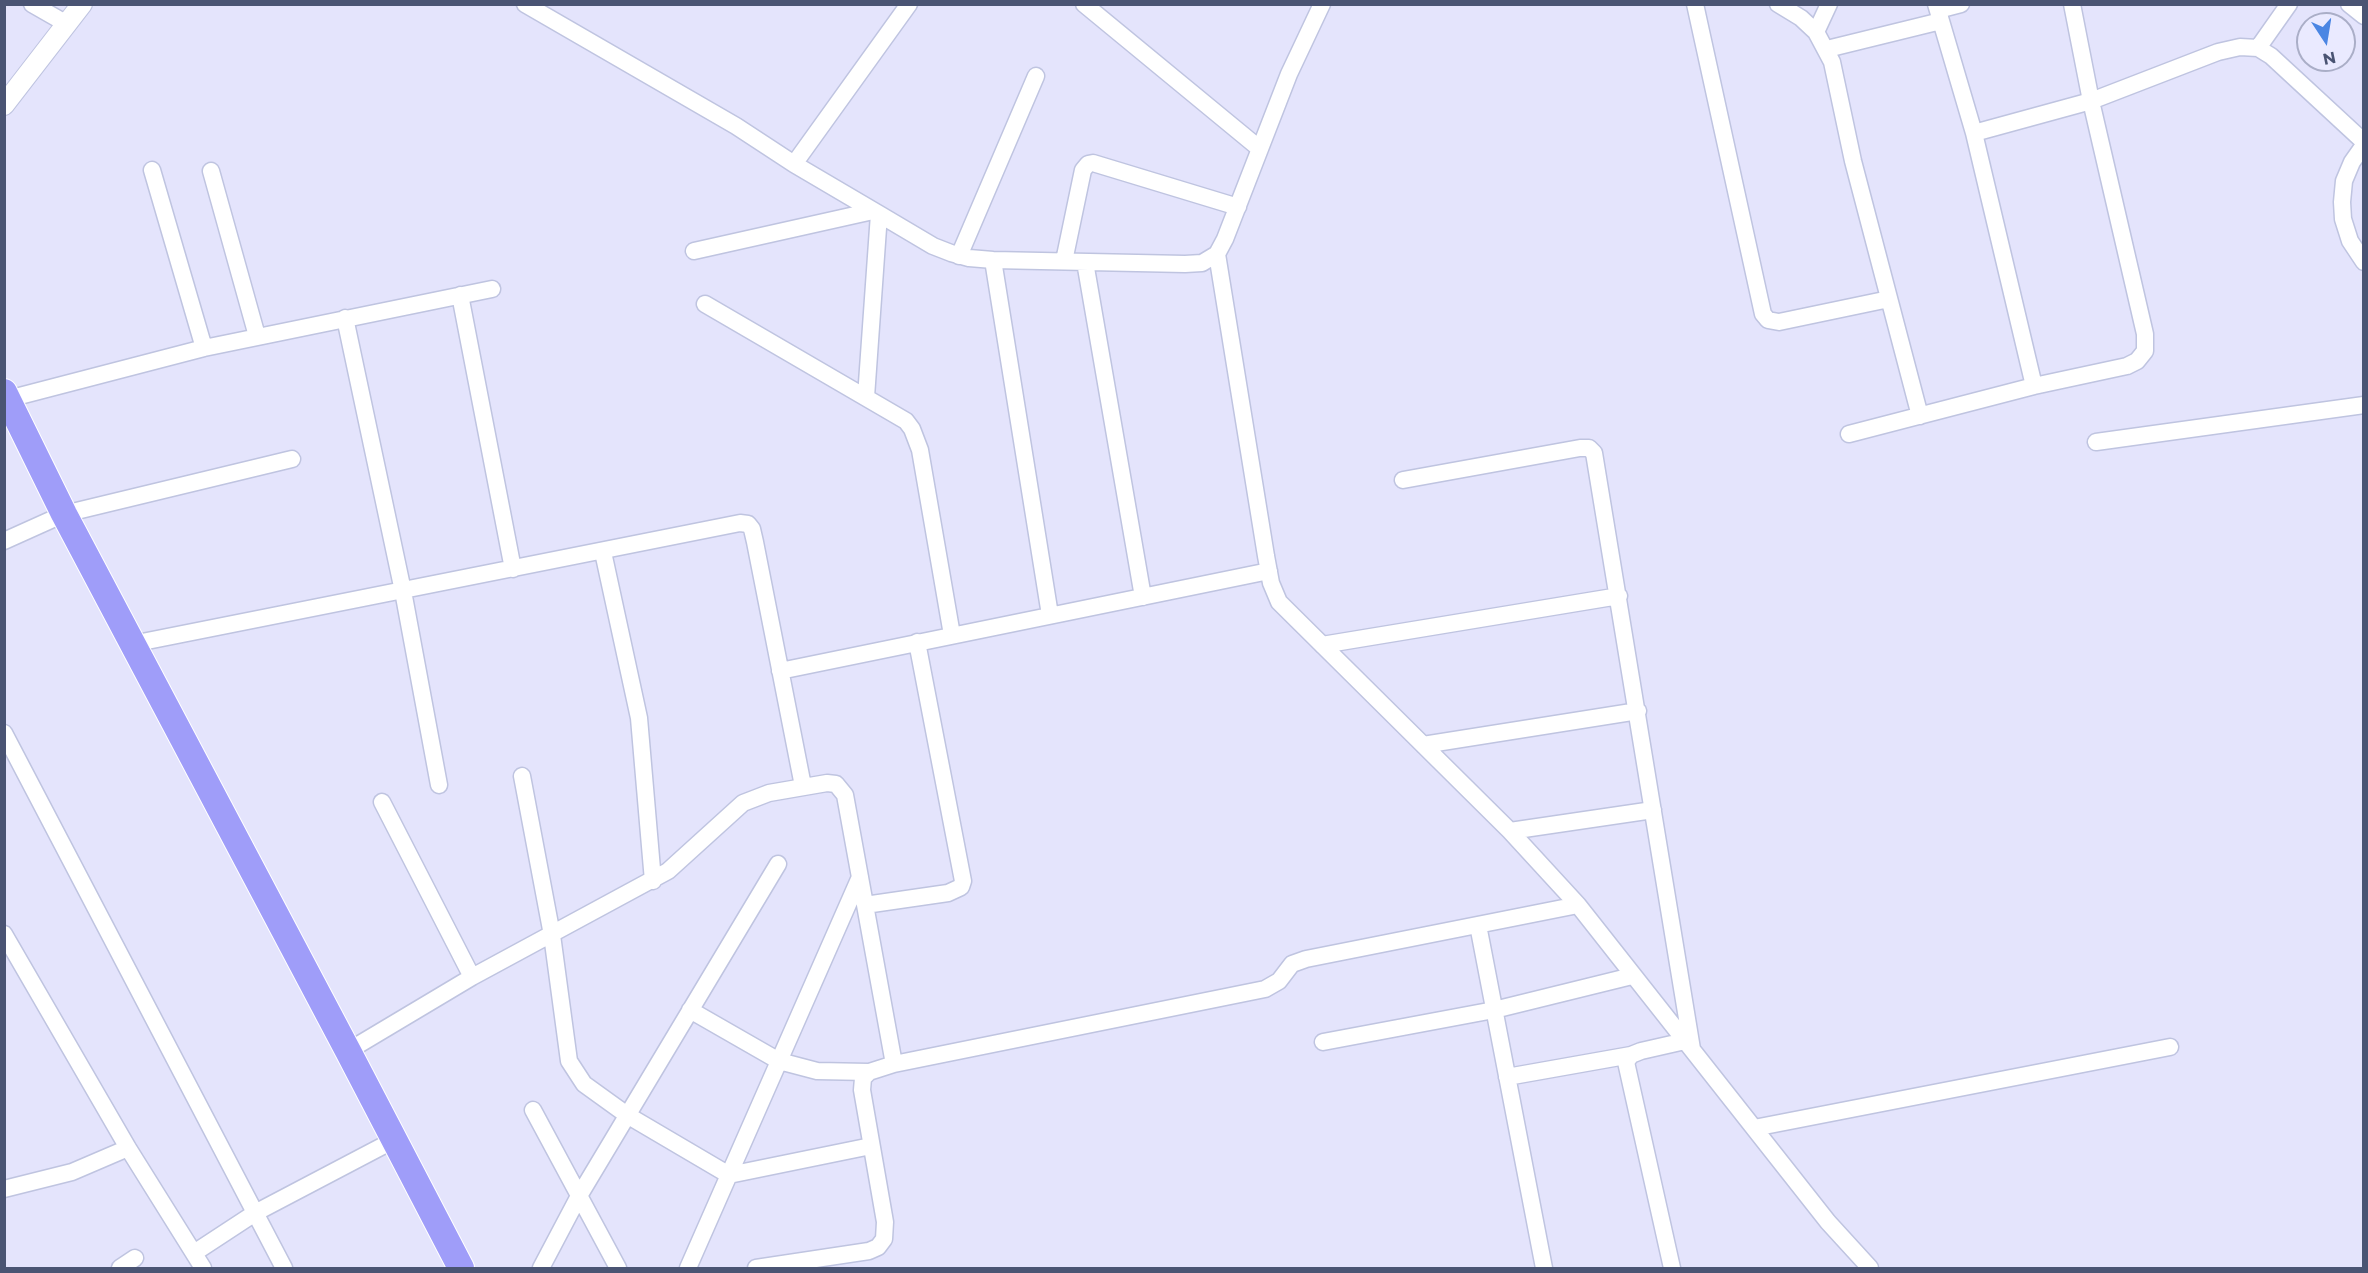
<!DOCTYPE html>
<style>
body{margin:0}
#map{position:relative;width:2368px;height:1273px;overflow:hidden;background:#e4e4fc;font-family:Montserrat,sans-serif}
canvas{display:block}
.frame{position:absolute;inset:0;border:6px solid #4a5473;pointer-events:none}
.north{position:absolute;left:2296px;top:12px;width:60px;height:60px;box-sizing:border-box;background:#eaeaff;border:2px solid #aaaec7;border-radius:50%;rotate:168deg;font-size:16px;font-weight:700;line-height:24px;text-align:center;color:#4a5473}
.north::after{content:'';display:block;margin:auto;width:21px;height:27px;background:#4b86e3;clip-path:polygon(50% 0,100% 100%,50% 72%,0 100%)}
</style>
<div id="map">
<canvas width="2368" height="1273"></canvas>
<div class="frame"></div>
<div class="north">N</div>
</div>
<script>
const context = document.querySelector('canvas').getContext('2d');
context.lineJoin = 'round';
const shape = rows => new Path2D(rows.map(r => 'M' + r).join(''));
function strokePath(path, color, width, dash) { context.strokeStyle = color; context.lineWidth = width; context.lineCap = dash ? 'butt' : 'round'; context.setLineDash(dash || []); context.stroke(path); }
const minor = shape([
 [32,4,67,24],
 [525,4,736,126,794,164,879,214,933,246,951,253,969,258,993,260,1185,264,1202,263,1217,254,1225,239,1289,74,1322,4],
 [1084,4,1260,149],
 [1695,4,1763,314,1768,320,1779,322,1889,299],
 [1778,4,1801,18,1816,32,1832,62,1853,161,1920,416],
 [1936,4,1974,133,2034,386],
 [2349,4,2364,16],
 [1938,10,1961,4],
 [1816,32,1829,4],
 [2258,48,2289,4],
 [1827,49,1941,21],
 [1974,133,2091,101,2218,52,2240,47,2258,48,2271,56,2364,142],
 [2364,145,2352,162,2344,181,2342,202,2343,219,2350,241,2364,262],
 [794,164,909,4],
 [152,170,204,348],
 [211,171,257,336],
 [694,251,873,211],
 [1217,254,1266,556,1271,583,1279,602,1510,831,1578,905,1828,1222,1870,1268],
 [959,256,1036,76],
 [993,260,1050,615],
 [1064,261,1083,170,1088,164,1093,163,1238,207],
 [1085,262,1143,597],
 [460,295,513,569],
 [705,304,906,421,912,429,920,450,952,635],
 [345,318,403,591,439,785],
 [866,397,879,214],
 [8,399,204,348,492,289],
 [1849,434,2034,386,2127,366,2137,361,2145,351,2145,334,2091,101,2072,4],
 [2096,442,2364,405],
 [1403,480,1580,448,1589,448,1594,453,1692,1049],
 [4,541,64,514,292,459],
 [603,552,639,718,653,881],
 [132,644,740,523,748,524,752,529,755,542,803,786],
 [1322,645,1619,596],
 [780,671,1269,571],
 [4,733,284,1268],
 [1423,745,1638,711],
 [522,776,552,935,569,1061,584,1084,627,1115,729,1175,871,1146],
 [382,802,472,977],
 [1510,831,1653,810],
 [865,905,948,893,961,887,963,881,917,642],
 [1478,925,1544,1268],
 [4,934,128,1148,203,1268],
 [690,1010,779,1061,817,1071,869,1072],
 [1323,1042,1494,1010,1632,976],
 [348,1051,472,977,668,871,743,803,769,793,827,783,836,784,845,795,894,1064],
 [1507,1077,1631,1055],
 [533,1110,618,1268],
 [1754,1128,2170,1047],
 [4,1189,72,1172,128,1148],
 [194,1253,255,1213,394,1140],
 [120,1268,135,1258],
 [541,1268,579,1196,778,864],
 [688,1268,860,877],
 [756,1268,869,1251,878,1247,884,1239,885,1222,862,1090,863,1078,869,1072,894,1064,1265,989,1279,981,1292,964,1306,959,1578,905],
 [1672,1268,1626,1062,1631,1055,1641,1051,1685,1041]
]);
const tertiary = shape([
 [4,105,82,4]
]);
const primary = shape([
 [4,392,64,514,348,1051,461,1268]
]);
strokePath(minor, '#bfc4e0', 19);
strokePath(tertiary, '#bfc4e0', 22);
strokePath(primary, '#fff', 28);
strokePath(minor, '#fff', 16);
strokePath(tertiary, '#fff', 20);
strokePath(primary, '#9f9df9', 26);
</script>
